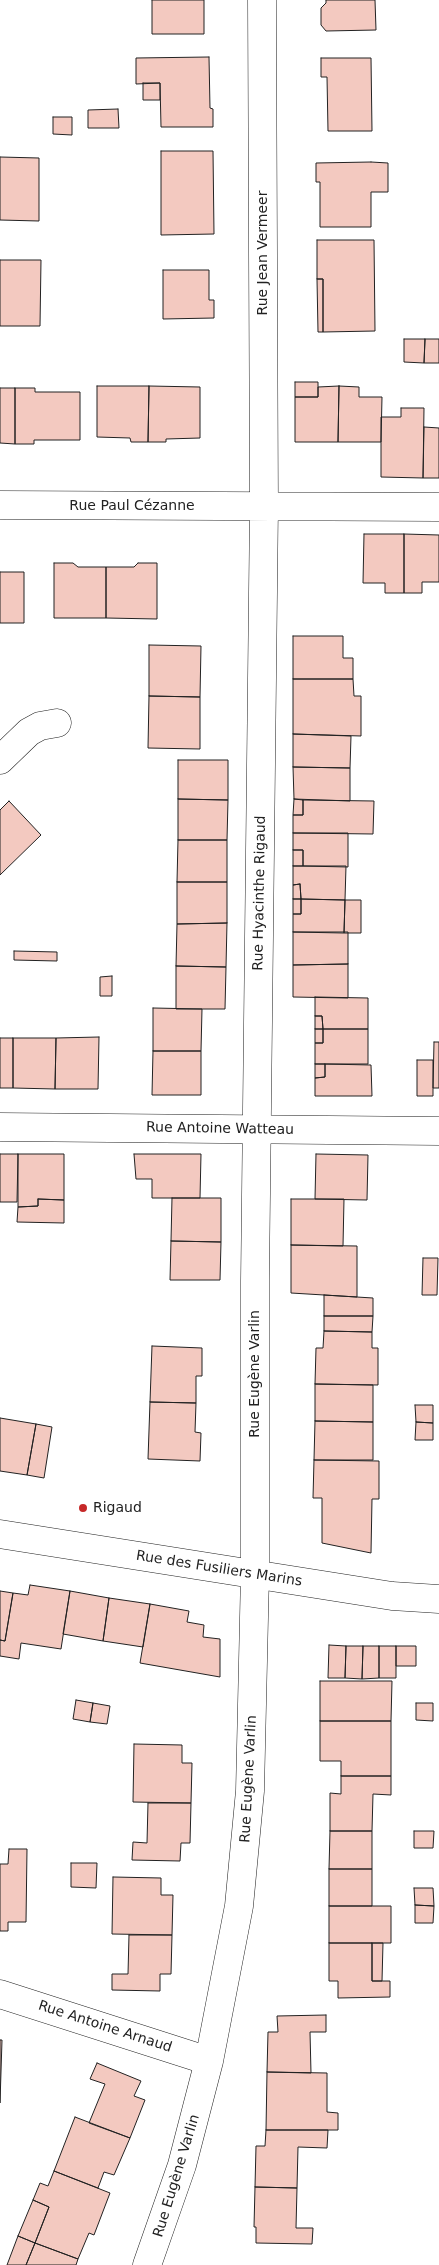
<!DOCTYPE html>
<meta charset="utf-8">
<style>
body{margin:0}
canvas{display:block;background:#fff}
</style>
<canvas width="439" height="2265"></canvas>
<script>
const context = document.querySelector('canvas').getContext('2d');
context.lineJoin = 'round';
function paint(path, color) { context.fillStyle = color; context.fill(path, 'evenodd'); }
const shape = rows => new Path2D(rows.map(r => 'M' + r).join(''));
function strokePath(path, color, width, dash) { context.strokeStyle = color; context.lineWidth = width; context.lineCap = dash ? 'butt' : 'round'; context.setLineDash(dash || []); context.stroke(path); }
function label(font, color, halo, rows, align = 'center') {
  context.font = font + ' "DejaVu Sans",sans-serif'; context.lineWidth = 4; context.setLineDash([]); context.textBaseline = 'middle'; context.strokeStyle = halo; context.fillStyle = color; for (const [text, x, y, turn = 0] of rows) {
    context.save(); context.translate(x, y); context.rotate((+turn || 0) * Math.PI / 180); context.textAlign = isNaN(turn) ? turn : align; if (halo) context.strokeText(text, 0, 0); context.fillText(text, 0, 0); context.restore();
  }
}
const building = shape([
 [152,0,204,0,204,34,152,34,152,0],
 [326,0,375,0,376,30,326,31,321,25,321,8,326,3,326,0],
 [209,57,210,108,213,109,213,127,161,127,160,83,136,84,136,58,209,57],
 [321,58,371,58,372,131,328,131,327,77,321,77,321,58],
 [143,83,160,83,160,100,143,100,143,83],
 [118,109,119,128,88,128,88,110,118,109],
 [53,117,72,117,72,135,53,134,53,117],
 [161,151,213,151,214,234,161,235,161,151],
 [0,157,39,158,39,221,0,220,0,157],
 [371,162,388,163,388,192,371,192,371,227,320,227,320,182,316,182,316,163,371,162],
 [317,240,374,240,375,331,323,332,323,279,317,279,317,240],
 [0,260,41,260,40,326,0,326,0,260],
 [163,270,209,270,209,300,214,300,214,318,163,319,163,270],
 [317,279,323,279,323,332,318,332,317,279],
 [404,339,425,339,424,363,404,362,404,339],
 [425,339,439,339,439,363,424,363,425,339],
 [295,382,318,382,318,397,295,397,295,382],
 [97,386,149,386,148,442,131,442,130,438,97,437,97,386],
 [149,386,200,387,200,438,166,439,166,442,148,442,149,386],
 [339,386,338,442,295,442,295,397,318,397,318,387,339,386],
 [339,386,359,387,359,397,382,397,381,442,338,442,339,386],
 [0,388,15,388,15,444,0,443,0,388],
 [15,388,35,388,35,392,80,392,80,440,34,440,34,444,15,444,15,388],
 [401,408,424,408,423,478,381,477,381,417,401,417,401,408],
 [424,427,439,428,439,478,423,478,424,427],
 [364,534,404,534,404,593,385,593,385,583,363,583,364,534],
 [404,534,439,535,439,582,422,582,422,593,404,593,404,534],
 [54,563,73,563,78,567,106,567,106,618,54,618,54,563],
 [138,563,157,563,157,619,106,618,106,567,134,567,138,563],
 [0,572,24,572,24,623,0,623,0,572],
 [293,636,343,636,343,658,353,658,353,679,293,679,293,636],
 [149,645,201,646,200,697,149,696,149,645],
 [293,679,353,679,354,696,361,696,361,736,293,734,293,679],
 [149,696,200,697,200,749,148,748,149,696],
 [293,734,351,736,350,768,293,767,293,734],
 [178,760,228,760,228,800,178,799,178,760],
 [293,767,350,768,350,801,294,799,293,767],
 [178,799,228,800,227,840,178,840,178,799],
 [294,799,303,800,303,815,293,815,294,799],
 [303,800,374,801,373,834,293,833,293,815,303,815,303,800],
 [9,801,41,835,0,875,0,810,9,801],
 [293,833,348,833,348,867,303,866,303,850,293,850,293,833],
 [178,840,227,840,227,882,177,882,178,840],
 [293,850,303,850,303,866,293,866,293,850],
 [293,866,346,866,345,900,301,899,300,884,293,885,293,866],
 [177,882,227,882,227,923,177,924,177,882],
 [300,884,301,899,293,899,293,885,300,884],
 [293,899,301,899,301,914,293,914,293,899],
 [301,899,345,900,344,933,293,932,293,914,301,914,301,899],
 [345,900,361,900,361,933,344,933,345,900],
 [227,923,226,967,176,966,177,924,227,923],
 [293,932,348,932,348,964,293,965,293,932],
 [14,951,57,952,57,961,14,960,14,951],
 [348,964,348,998,293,997,293,965,348,964],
 [176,966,226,967,225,1009,176,1009,176,966],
 [112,976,112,996,100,996,100,977,112,976],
 [315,997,368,998,368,1029,323,1029,322,1016,315,1016,315,997],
 [153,1008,202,1009,201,1051,153,1051,153,1008],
 [315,1016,322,1016,323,1029,315,1029,315,1016],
 [315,1029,323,1029,323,1043,315,1043,315,1029],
 [323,1029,368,1029,368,1064,315,1064,315,1043,323,1043,323,1029],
 [99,1037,98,1089,55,1089,56,1038,99,1037],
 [0,1038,13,1038,13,1088,0,1088,0,1038],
 [13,1038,56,1038,55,1089,13,1088,13,1038],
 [434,1042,439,1042,439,1088,433,1088,434,1042],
 [153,1051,201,1051,201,1095,152,1095,153,1051],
 [417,1060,433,1060,433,1096,417,1096,417,1060],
 [315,1064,325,1064,325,1077,315,1078,315,1064],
 [325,1064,371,1065,372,1096,315,1096,315,1078,325,1077,325,1064],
 [0,1154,18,1154,17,1202,0,1202,0,1154],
 [18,1154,64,1154,64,1200,38,1199,38,1206,18,1207,18,1154],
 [134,1154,201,1154,200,1198,152,1198,152,1179,136,1179,134,1154],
 [316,1154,368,1155,367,1200,315,1199,316,1154],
 [172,1198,221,1198,221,1242,171,1241,172,1198],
 [38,1199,64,1200,64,1223,17,1222,18,1207,38,1206,38,1199],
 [291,1199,344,1199,343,1246,291,1245,291,1199],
 [171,1241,221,1242,220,1280,170,1280,171,1241],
 [291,1245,357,1246,357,1297,291,1293,291,1245],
 [423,1258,438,1258,437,1295,422,1295,423,1258],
 [324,1295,373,1298,373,1316,324,1316,324,1295],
 [324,1316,373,1316,372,1332,324,1331,324,1316],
 [324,1331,372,1332,372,1348,378,1348,378,1385,315,1384,316,1348,323,1348,324,1331],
 [152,1346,202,1348,202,1376,196,1376,196,1403,150,1402,152,1346],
 [315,1384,373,1385,373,1422,315,1421,315,1384],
 [150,1402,196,1403,195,1432,201,1433,200,1461,148,1459,150,1402],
 [415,1405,433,1405,433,1423,416,1422,415,1405],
 [0,1418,36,1424,27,1475,0,1471,0,1418],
 [315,1421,373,1422,373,1460,314,1460,315,1421],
 [416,1422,433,1423,433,1440,415,1440,416,1422],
 [36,1424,52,1427,44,1478,27,1475,36,1424],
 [314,1460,379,1461,379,1499,372,1499,371,1553,322,1543,322,1498,313,1498,314,1460],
 [30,1585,70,1591,61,1649,21,1643,19,1659,0,1656,0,1640,5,1641,13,1593,28,1595,30,1585],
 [0,1591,13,1593,5,1641,0,1640,0,1591],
 [70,1591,109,1598,103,1641,63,1634,70,1591],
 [109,1598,150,1604,143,1647,103,1641,109,1598],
 [150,1604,189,1611,187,1622,204,1625,203,1637,220,1639,220,1677,140,1663,150,1604],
 [329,1645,346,1646,345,1678,328,1678,329,1645],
 [346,1646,363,1646,362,1679,345,1678,346,1646],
 [363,1646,379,1646,379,1678,362,1679,363,1646],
 [379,1646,396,1646,396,1678,379,1678,379,1646],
 [396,1646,416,1646,416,1666,396,1666,396,1646],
 [320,1681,392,1681,391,1721,320,1721,320,1681],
 [76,1700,93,1703,90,1722,73,1719,76,1700],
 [93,1703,110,1706,107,1724,90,1722,93,1703],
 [416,1703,433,1703,433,1721,416,1720,416,1703],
 [320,1721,391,1721,391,1776,341,1776,341,1761,320,1761,320,1721],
 [134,1744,182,1745,182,1763,192,1763,191,1803,133,1802,134,1744],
 [341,1776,391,1776,391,1795,373,1794,372,1831,330,1831,330,1793,341,1794,341,1776],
 [148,1803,191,1803,190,1843,181,1843,180,1861,132,1860,133,1842,147,1843,148,1803],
 [330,1831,372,1831,372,1869,329,1869,330,1831],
 [414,1831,434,1831,433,1848,414,1848,414,1831],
 [9,1849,27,1849,26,1922,8,1922,8,1931,0,1931,0,1864,8,1864,9,1849],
 [71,1863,97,1863,96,1888,71,1887,71,1863],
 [329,1869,372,1869,372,1906,329,1906,329,1869],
 [113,1877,161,1878,161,1895,173,1895,172,1935,112,1934,113,1877],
 [414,1888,433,1888,434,1906,415,1905,414,1888],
 [415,1905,434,1906,433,1923,415,1923,415,1905],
 [329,1906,391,1906,391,1943,329,1943,329,1906],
 [129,1935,172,1935,171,1974,160,1974,160,1991,112,1990,112,1974,128,1974,129,1935],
 [329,1943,372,1943,372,1981,390,1981,390,1997,338,1998,338,1981,329,1981,329,1943],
 [372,1943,383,1943,382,1981,372,1981,372,1943],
 [326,2015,326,2032,310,2032,311,2073,267,2072,268,2032,278,2032,277,2016,326,2015],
 [0,2040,2,2040,0,2103,0,2040],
 [97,2063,141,2081,134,2096,145,2100,130,2138,89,2123,105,2084,90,2079,97,2063],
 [267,2072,327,2073,327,2112,338,2113,338,2130,266,2130,267,2072],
 [75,2117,130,2138,114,2175,104,2172,98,2188,54,2171,75,2117],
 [266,2130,328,2130,327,2148,298,2147,297,2188,255,2187,256,2146,265,2146,266,2130],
 [54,2171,110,2193,94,2235,89,2233,78,2259,35,2243,49,2207,33,2200,40,2183,48,2186,54,2171],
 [255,2187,297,2188,296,2228,313,2228,312,2244,256,2243,256,2227,254,2227,255,2187],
 [33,2200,49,2207,35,2243,18,2236,33,2200],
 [18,2236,35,2243,26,2265,7,2265,18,2236],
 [35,2243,78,2259,76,2265,26,2265,35,2243]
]);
paint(building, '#f3c9c0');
strokePath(building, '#222', 1);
const street = shape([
 [0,505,439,507],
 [0,760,29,732,40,726,57,723],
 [0,1127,439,1131],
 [0,1994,209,2061],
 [147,2265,182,2165,209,2061,239,1906,250,1791,255,1574,255,1280,264,506,262,0]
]);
const secondary = shape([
 [0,1534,392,1596,439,1599]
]);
strokePath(street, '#222', 29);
strokePath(secondary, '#222', 29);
strokePath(street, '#fff', 28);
strokePath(secondary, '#fff', 28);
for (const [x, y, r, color] of [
 [83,1508,5,"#c62828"]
]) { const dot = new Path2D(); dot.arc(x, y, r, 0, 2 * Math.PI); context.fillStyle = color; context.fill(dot); strokePath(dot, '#fff', 2); }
label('14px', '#222', '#fff', [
 ["Rue Jean Vermeer",263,253,-90],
 ["Rue Paul Cézanne",132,506],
 ["Rue Hyacinthe Rigaud",260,893,-89],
 ["Rue Antoine Watteau",220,1129,1],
 ["Rue Eugène Varlin",255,1374,-90],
 ["Rue des Fusiliers Marins",219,1569,9],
 ["Rue Eugène Varlin",249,1779,-87],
 ["Rue Antoine Arnaud",105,2027,18],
 ["Rue Eugène Varlin",177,2176,-73]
]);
label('14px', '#222', '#fff', [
 ["Rigaud",93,1508]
], 'left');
</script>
